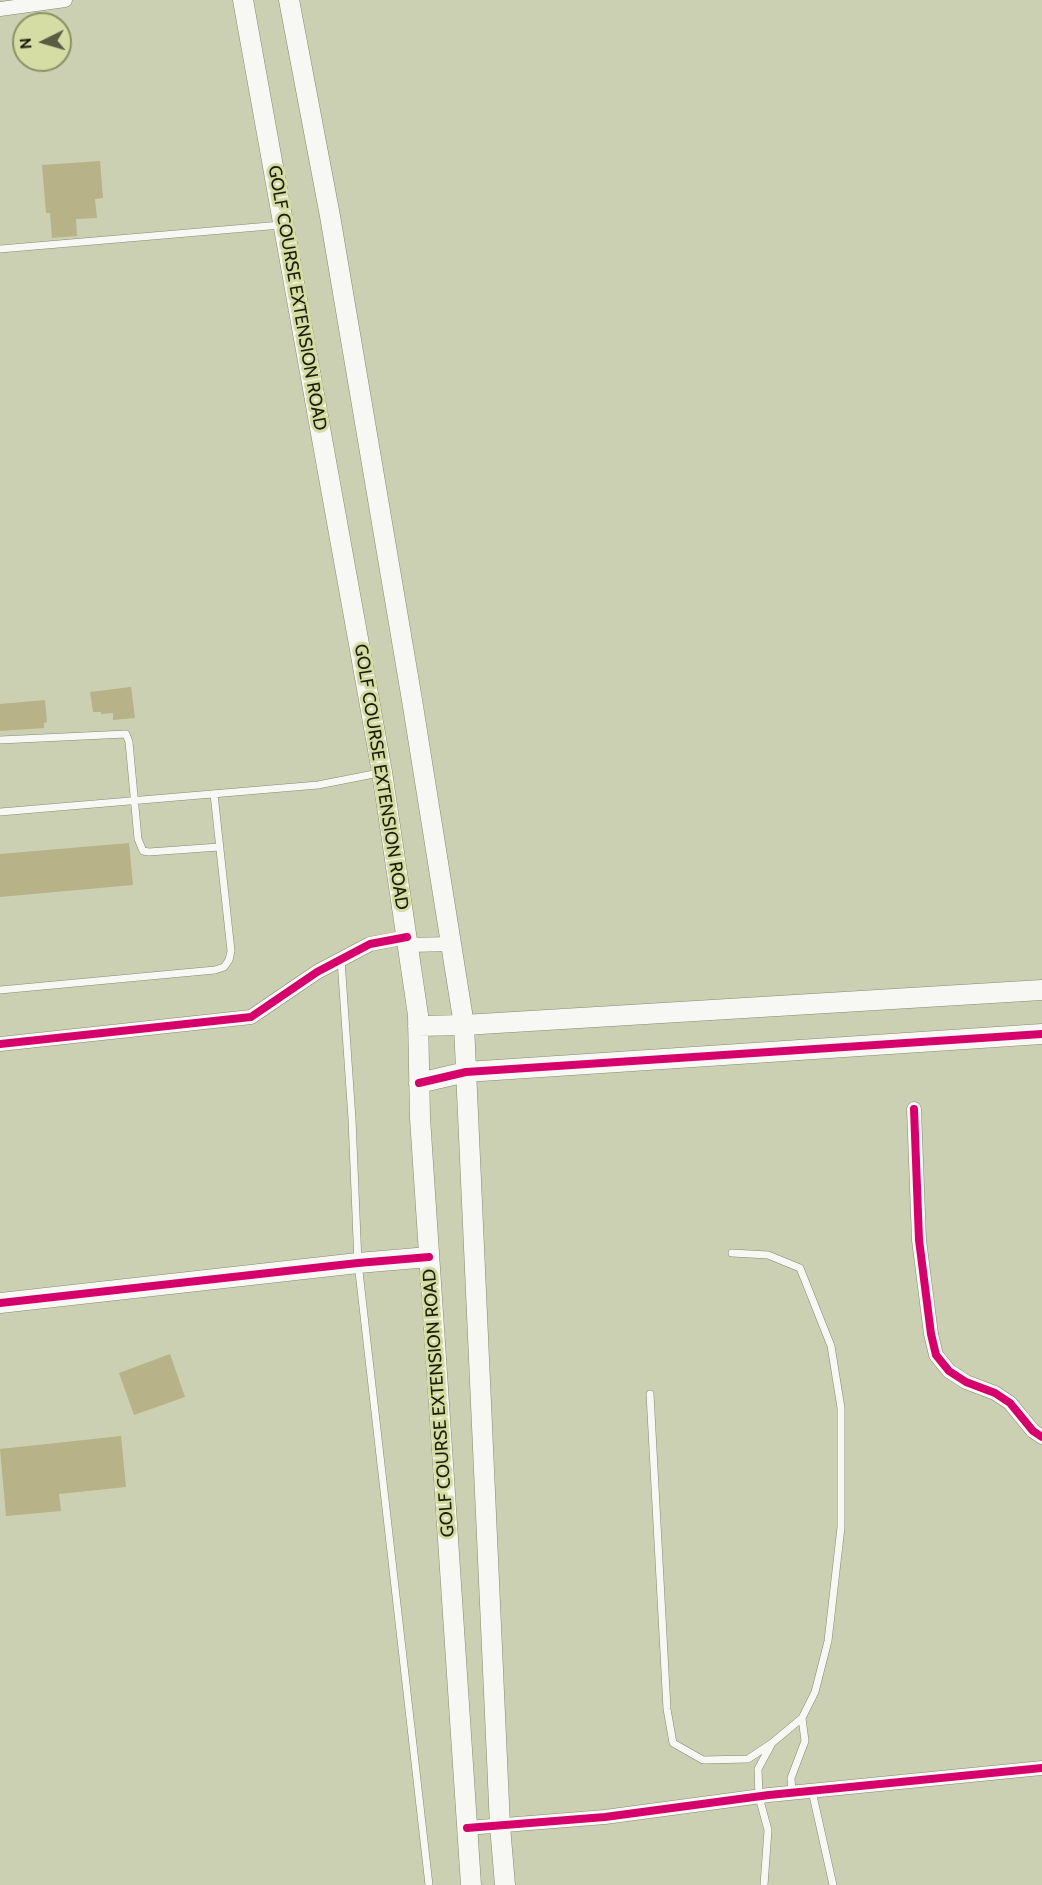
<!DOCTYPE html>
<style>
body{margin:0}
#map{position:relative;width:1042px;height:1885px;overflow:hidden;background:#ccd0b2;font-family:Cabin,sans-serif}
canvas{display:block}
.north{position:absolute;left:12px;top:12px;width:60px;height:60px;box-sizing:border-box;background:#d5dda5;border:2px solid #8b9166;border-radius:50%;rotate:265deg;font-size:16px;font-weight:700;line-height:24px;text-align:center;color:#1c1e08}
.north::after{content:'';display:block;margin:auto;width:21px;height:27px;background:#5a5c44;clip-path:polygon(50% 0,100% 100%,50% 72%,0 100%)}
</style>
<div id="map">
<canvas width="1042" height="1885"></canvas>
<div class="north">N</div>
</div>
<script>
const context = document.querySelector('canvas').getContext('2d');
context.lineJoin = 'round';
function paint(path, color) { context.fillStyle = color; context.fill(path, 'evenodd'); }
const shape = rows => new Path2D(rows.map(r => 'M' + r).join(''));
function strokePath(path, color, width, dash) { context.strokeStyle = color; context.lineWidth = width; context.lineCap = dash ? 'butt' : 'round'; context.setLineDash(dash || []); context.stroke(path); }
function label(font, color, halo, rows, align = 'center') {
  context.font = font + ' Cabin,sans-serif'; context.lineWidth = 6; context.setLineDash([]); context.textBaseline = 'middle'; context.strokeStyle = halo; context.fillStyle = color; for (const [text, x, y, turn = 0] of rows) {
    context.save(); context.translate(x, y); context.rotate((+turn || 0) * Math.PI / 180); context.textAlign = isNaN(turn) ? turn : align; if (halo) context.strokeText(text, 0, 0); context.fillText(text, 0, 0); context.restore();
  }
}
paint(shape([
 [100,161,103,198,95,199,97,218,76,219,77,236,52,238,50,213,46,213,42,165],
 [131,687,135,718,113,720,113,713,101,714,101,712,93,712,90,692],
 [45,700,47,722,44,723,44,728,0,731,0,704],
 [129,843,133,885,0,897,0,854],
 [170,1354,185,1397,134,1415,119,1373],
 [121,1436,126,1487,59,1494,61,1511,6,1516,0,1449]
]), '#b7b287');
const lane = shape([
 [0,249,281,225],
 [0,740,126,734,129,742,138,839,143,851,149,852,219,847],
 [0,812,318,785,379,773],
 [341,960,352,1119,358,1263,429,1885],
 [0,990,215,970,224,967,229,960,231,951,214,794],
 [650,1394,667,1709,673,1743,703,1760,748,1759,772,1743,802,1718,815,1692,828,1641,841,1527,841,1408,831,1346,800,1268,768,1255,732,1253],
 [812,1791,833,1885],
 [792,1793,791,1778,805,1741,802,1718],
 [764,1885,768,1830,759,1797,758,1769,771,1745]
]);
const street = shape([
 [0,9,65,0],
 [408,945,452,944],
 [0,1044,251,1017,317,972,370,944,407,937],
 [914,1109,919,1240,931,1334,936,1355,949,1371,966,1382,995,1393,1010,1403,1033,1431,1042,1437],
 [467,1828,605,1817,769,1795,1042,1768]
]);
const secondary = shape([
 [243,0,382,772,418,1015,420,1118,471,1885],
 [289,0,330,216,412,700,464,1025,500,1826,505,1885],
 [418,1026,464,1025,1042,990],
 [419,1083,466,1072,1042,1034],
 [0,1303,358,1263,429,1257]
]);
strokePath(lane, '#858871', 8);
strokePath(street, '#858871', 15);
strokePath(secondary, '#858871', 21);
strokePath(lane, '#f7f8f3', 7);
strokePath(street, '#f7f8f3', 14);
strokePath(secondary, '#f7f8f3', 20);
strokePath(shape([
 [0,1044,251,1017,317,972,370,944,407,937],
 [419,1083,466,1072,1042,1034],
 [914,1109,919,1240,931,1334,936,1355,949,1371,966,1382,995,1393,1010,1403,1033,1431,1042,1437],
 [0,1303,358,1263,429,1257],
 [467,1828,605,1817,769,1795,1042,1768]
]), '#d6006c', 8);
label('18px', '#1c1e08', '#d5dda5', [
 ["GOLF COURSE EXTENSION ROAD",297,298,80],
 ["GOLF COURSE EXTENSION ROAD",381,777,81],
 ["GOLF COURSE EXTENSION ROAD",439,1403,-94]
]);
</script>
